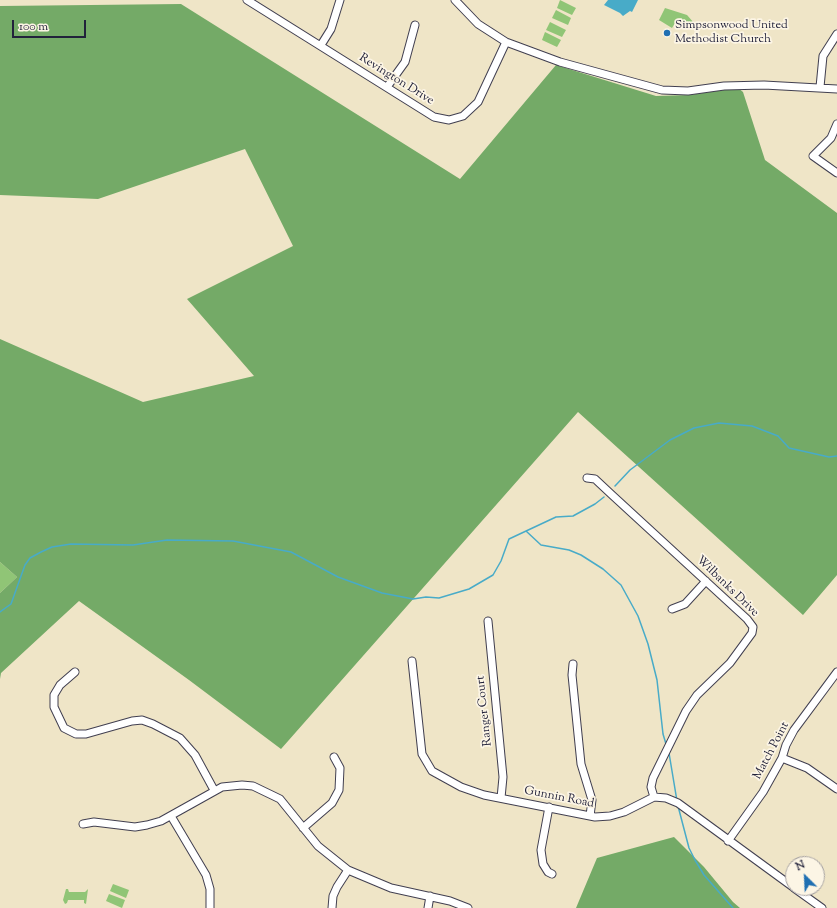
<!DOCTYPE html>
<style>
body{margin:0}
#map{position:relative;width:837px;height:908px;overflow:hidden;background:#efe5c7;font-family:"Sorts Mill Goudy",serif}
canvas{display:block}
.north{position:absolute;left:785px;top:856px;width:40px;height:40px;box-sizing:border-box;background:#fcf5e5;border:1px solid #a5a1a1;border-radius:50%;rotate:336deg;font-size:11px;font-weight:700;line-height:16px;text-align:center;color:#22223b}
.north::after{content:'';display:block;margin:auto;width:14px;height:18px;background:#1f6fb2;clip-path:polygon(50% 0,100% 100%,50% 72%,0 100%)}
.scale{position:absolute;left:12px;top:20px;width:74px;height:18px;box-sizing:border-box;border:2px solid #22223b;border-top:0;padding-left:5px;font-size:12px;line-height:14px;white-space:nowrap;color:#22223b;-webkit-text-stroke:3px #fcf5e5;paint-order:stroke}
</style>
<div id="map">
<canvas width="837" height="908"></canvas>
<div class="north">N</div>
<div class="scale">100 m</div>
</div>
<script>
const context = document.querySelector('canvas').getContext('2d');
context.lineJoin = 'round';
function paint(path, color) { context.fillStyle = color; context.fill(path, 'evenodd'); }
const shape = rows => new Path2D(rows.map(r => 'M' + r).join(''));
function strokePath(path, color, width, dash) { context.strokeStyle = color; context.lineWidth = width; context.lineCap = dash ? 'butt' : 'round'; context.setLineDash(dash || []); context.stroke(path); }
function label(font, color, halo, rows, align = 'center') {
  context.font = font + ' "Sorts Mill Goudy",serif'; context.lineWidth = 3.5; context.setLineDash([]); context.textBaseline = 'middle'; context.strokeStyle = halo; context.fillStyle = color; for (const [text, x, y, turn = 0] of rows) {
    context.save(); context.translate(x, y); context.rotate((+turn || 0) * Math.PI / 180); context.textAlign = isNaN(turn) ? turn : align; if (halo) context.strokeText(text, 0, 0); context.fillText(text, 0, 0); context.restore();
  }
}
paint(shape([
 [560,0,576,8,572,15,557,8],
 [665,8,687,15,694,23,691,26,675,23,672,28,659,20],
 [556,10,571,18,568,25,552,18],
 [550,22,566,30,562,37,546,30],
 [545,32,561,40,557,47,542,40],
 [0,562,17,577,0,593],
 [113,884,129,890,126,898,110,891],
 [66,889,68,889,69,892,85,892,88,889,86,904,84,903,84,900,68,900,67,903,65,904,63,900],
 [109,894,125,900,122,908,106,901]
]), '#90c576');
paint(shape([
 [181,4,460,179,556,65,656,96,689,95,738,88,743,92,765,160,837,213,837,575,803,615,578,412,281,749,189,680,79,601,1,673,0,679,0,593,17,577,0,562,0,339,143,402,254,376,187,299,293,246,245,149,98,199,0,195,0,6],
 [674,837,704,867,733,902,740,908,576,908,597,858]
]), '#74aa67');
paint(shape([
 [608,0,638,0,632,12,630,11,623,16,620,13,604,5]
]), '#48abc8');
strokePath(shape([
 [615,486,630,470,670,440,694,428,719,423,752,426,778,436,789,448,829,457,837,456],
 [526,531,541,545,569,550,581,555,603,569,621,585,638,616,648,644,657,680,663,734,666,744],
 [0,612,11,604,25,565,30,558,41,552,52,547,71,544,133,545,167,540,233,541,291,552,338,577,382,593,413,599,426,597,439,598,469,589,493,575,501,561,509,539,556,517,573,516,595,504,604,497],
 [669,753,677,801],
 [678,806,689,848,695,860,704,875,733,908]
]), '#48abc8', 1.5);
const minor = shape([
 [247,0,434,117,449,120,463,116,478,102,506,42],
 [455,0,478,24,506,42,560,62,662,90,688,91,724,86,764,85,837,89],
 [321,45,331,29,340,0],
 [387,87,405,62,415,25],
 [820,87,823,56,837,34],
 [837,124,831,138,813,156,837,173],
 [587,478,595,479,611,494,747,619,753,627,752,633,730,663,697,695,686,711,653,778,651,787,654,797],
 [672,609,685,604,706,581],
 [488,621,503,777,501,798],
 [412,661,422,754,432,771,461,787,484,795,595,817,610,816,624,812,654,797,666,798,678,803,793,887],
 [573,664,572,675,581,764,592,800,590,816],
 [75,672,60,685,54,695,54,707,64,728,76,734,86,734,132,721,142,720,153,724,180,738,195,755,214,790],
 [782,758,807,768,837,789],
 [549,807,541,850,543,864,548,872,552,874],
 [171,816,206,875,210,889,210,908],
 [83,824,94,822,135,827,147,825,161,821,222,787,242,785,253,786,280,799,318,846,348,870,391,888,450,901,468,908],
 [303,828,332,803,339,790,340,768,334,757],
 [728,841,763,792,782,758,786,745,794,730,837,672],
 [794,888,822,908],
 [332,908,333,896,337,887,348,870],
 [428,908,430,896]
]);
strokePath(minor, '#413f50', 9);
strokePath(minor, '#fff', 7);
for (const [x, y, r, color] of [
 [667,33,4,"#1f6fb2"]
]) { const dot = new Path2D(); dot.arc(x, y, r, 0, 2 * Math.PI); context.fillStyle = color; context.fill(dot); strokePath(dot, '#fcf5e5', 1.5); }
label('12px', '#22223b', '#fcf5e5', [
 ["Simpsonwood United",675,26],
 ["Methodist Church",675,40]
], 'left');
label('12px', '#22223b', '#fcf5e5', [
 ["Revington Drive",396,80,32],
 ["Wilbanks Drive",727,587,44],
 ["Ranger Court",485,711,-96],
 ["Match Point",772,751,-62],
 ["Gunnin Road",559,798,11]
]);
</script>
